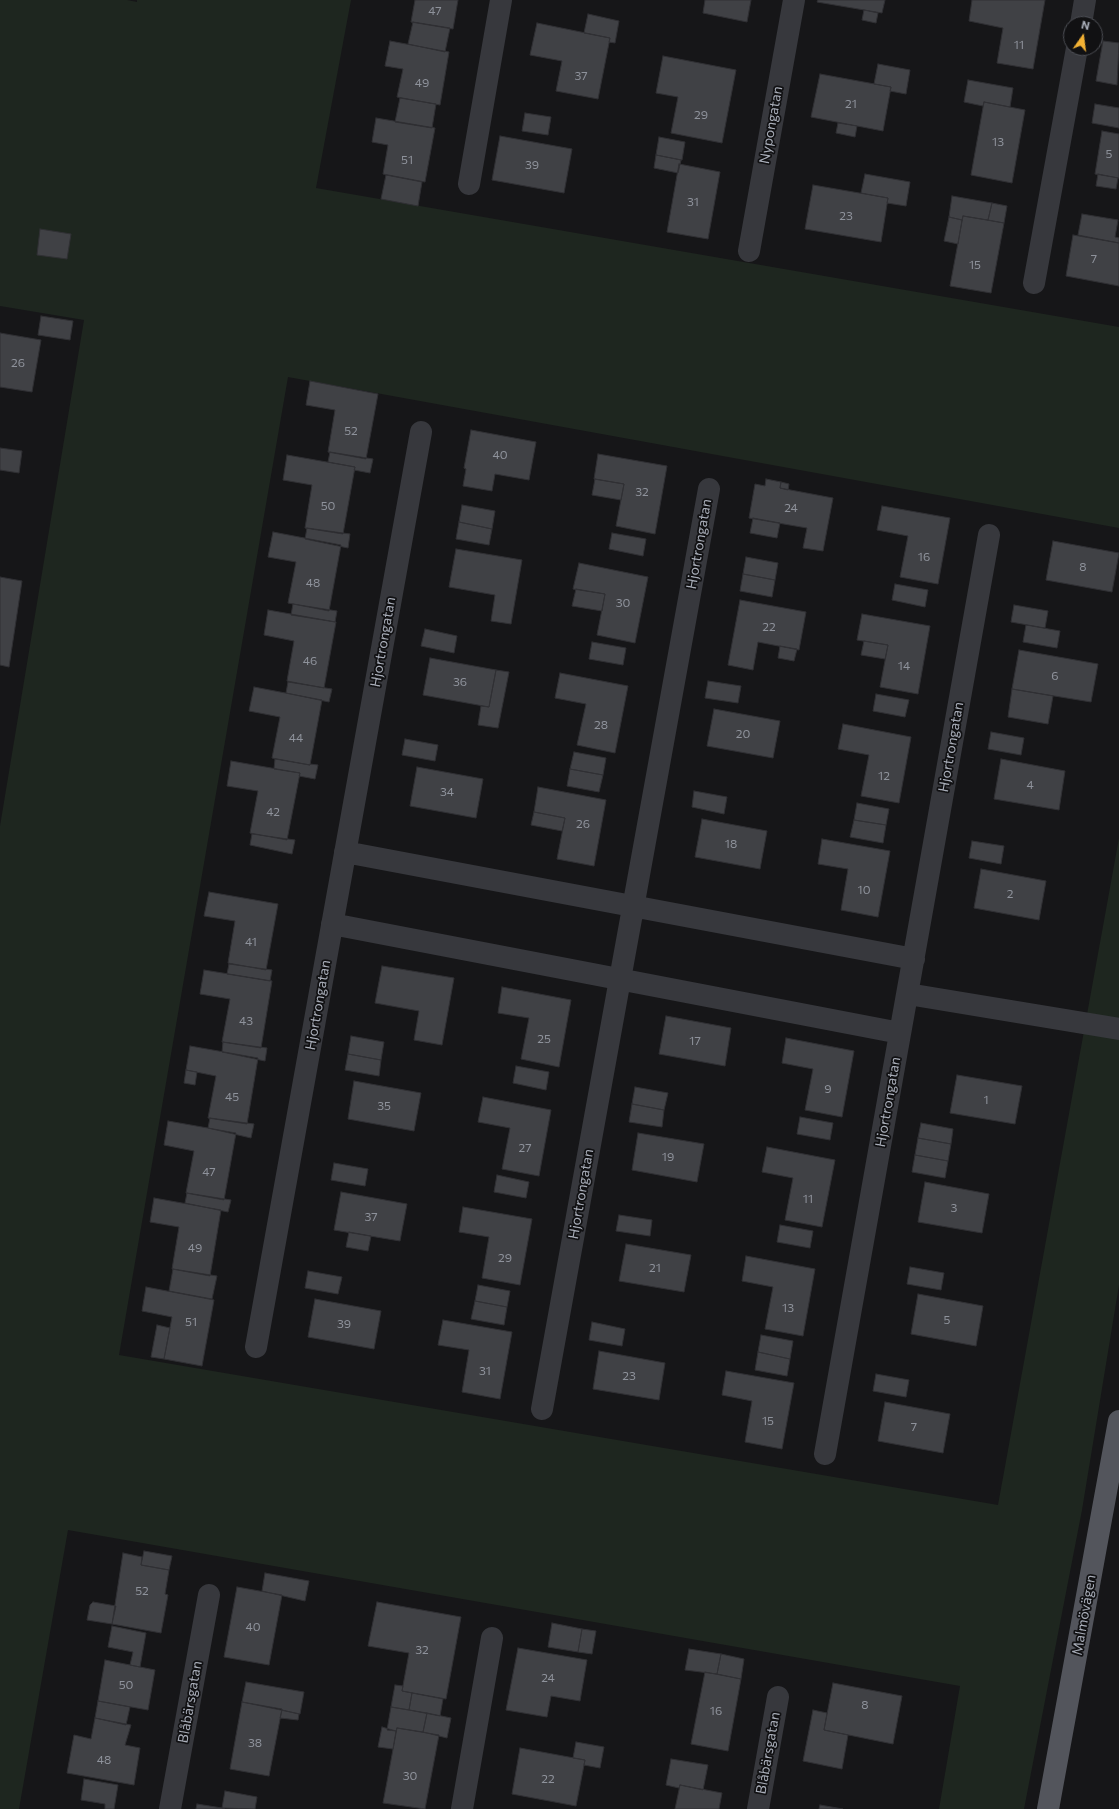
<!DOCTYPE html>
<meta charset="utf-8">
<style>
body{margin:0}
#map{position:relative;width:1119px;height:1809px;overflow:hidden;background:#161618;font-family:Commissioner,sans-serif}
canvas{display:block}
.north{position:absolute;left:1063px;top:16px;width:40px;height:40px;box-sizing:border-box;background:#111113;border:1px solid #4d4f55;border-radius:50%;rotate:14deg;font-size:11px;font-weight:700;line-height:16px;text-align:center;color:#a8adb8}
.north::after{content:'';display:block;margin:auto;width:14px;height:18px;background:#f2b134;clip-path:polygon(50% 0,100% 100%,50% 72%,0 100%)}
</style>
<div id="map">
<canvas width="1119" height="1809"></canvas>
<div class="north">N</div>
</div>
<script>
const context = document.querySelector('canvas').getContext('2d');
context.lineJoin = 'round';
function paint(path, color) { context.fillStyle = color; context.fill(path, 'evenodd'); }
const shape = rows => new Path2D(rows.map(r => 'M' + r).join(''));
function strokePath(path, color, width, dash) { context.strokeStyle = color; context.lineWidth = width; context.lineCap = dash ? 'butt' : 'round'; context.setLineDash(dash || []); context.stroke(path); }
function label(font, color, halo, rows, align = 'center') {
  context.font = font + ' Commissioner,sans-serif'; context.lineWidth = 3.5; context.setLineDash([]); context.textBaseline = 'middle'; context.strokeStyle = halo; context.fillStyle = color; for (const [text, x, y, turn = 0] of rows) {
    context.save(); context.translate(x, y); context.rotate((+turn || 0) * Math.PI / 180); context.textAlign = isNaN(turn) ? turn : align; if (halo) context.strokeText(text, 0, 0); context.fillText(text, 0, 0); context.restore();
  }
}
paint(shape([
 [0,0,127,0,137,2,137,0,351,0,316,188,1119,327,1119,528,288,377,119,1355,998,1505,1119,838,1119,1285,1082,1510,1024,1809,939,1809,960,1686,68,1530,19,1809,0,1809,0,826,84,320,0,306]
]), '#1e261f');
const building = shape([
 [415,0,458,0,453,29,411,22,415,0],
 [705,0,751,0,747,22,703,13,705,0],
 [818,0,885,0,882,13,817,2,818,0],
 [972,0,1045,0,1033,69,997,63,1003,28,969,21,972,0],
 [864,10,878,13,876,23,862,20,864,10],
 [588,14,619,21,615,43,609,42,610,38,584,33,588,14],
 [413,22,450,28,445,52,408,44,413,22],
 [537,23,610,38,598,99,556,91,562,61,530,55,537,23],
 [390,41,449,52,440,105,397,97,403,69,385,66,390,41],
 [1103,41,1119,43,1117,85,1096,81,1103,41],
 [663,56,736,70,722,143,671,133,678,97,656,93,663,56],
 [878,64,910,70,906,94,890,91,891,87,874,84,878,64],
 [820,74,891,87,883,131,811,117,820,74],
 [968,80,1013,88,1010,107,984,102,983,106,964,102,968,80],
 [400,98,436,104,432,128,395,122,400,98],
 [984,102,1025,110,1012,183,971,175,984,102],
 [1095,104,1119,108,1119,128,1092,123,1095,104],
 [525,113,551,117,548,135,522,131,525,113],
 [376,118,435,128,425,182,383,174,388,145,372,142,376,118],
 [838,123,857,126,855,137,836,133,838,123],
 [1102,131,1119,134,1119,178,1095,174,1102,131],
 [500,136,572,149,564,193,492,180,500,136],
 [659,137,685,142,682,160,656,155,659,137],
 [656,155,681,160,678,173,654,168,656,155],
 [679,164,720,172,708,239,667,232,679,164],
 [865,174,910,182,906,206,887,203,888,198,861,193,865,174],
 [1098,174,1118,178,1116,189,1096,186,1098,174],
 [386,175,422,182,418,206,381,199,386,175],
 [813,185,888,198,881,242,805,229,813,185],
 [952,196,992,203,988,220,963,216,962,220,949,217,952,196],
 [992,203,1007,206,1004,223,988,220,992,203],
 [1082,214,1118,220,1115,237,1119,238,1119,243,1078,235,1082,214],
 [963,216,1004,223,991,293,950,286,963,216],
 [949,217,962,220,958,244,944,241,949,217],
 [40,229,71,234,67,259,37,255,40,229],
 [1073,235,1119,243,1119,286,1066,276,1073,235],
 [41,316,73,321,70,340,38,335,41,316],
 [0,333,41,340,32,392,0,387,0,333],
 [310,381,378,394,366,459,328,452,335,410,306,405,310,381],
 [471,430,536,442,529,480,495,474,492,491,463,486,466,469,464,468,471,430],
 [0,448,22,451,19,473,0,470,0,448],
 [330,452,373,459,370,473,354,470,355,467,328,462,330,452],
 [598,454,667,466,655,534,616,526,624,484,594,479,598,454],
 [287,455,355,467,343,534,305,528,312,485,283,480,287,455],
 [595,479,624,484,621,500,592,495,595,479],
 [766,479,781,482,780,488,833,498,823,551,803,548,807,528,749,518,755,484,765,486,766,479],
 [781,482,789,484,788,490,780,488,781,482],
 [462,505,495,511,492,529,459,522,462,505],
 [882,506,950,518,938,584,900,577,908,536,877,530,882,506],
 [753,518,780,523,777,538,750,533,753,518],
 [459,522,492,529,489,545,456,539,459,522],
 [307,528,350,534,348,548,305,539,307,528],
 [273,532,341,545,329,611,288,603,296,562,268,557,273,532],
 [612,533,646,539,643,556,609,549,612,533],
 [1053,541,1119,553,1112,592,1046,580,1053,541],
 [456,549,522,560,511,624,491,621,495,595,449,587,456,549],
 [746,557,778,563,775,580,743,574,746,557],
 [579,563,648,577,635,643,597,635,605,594,573,589,579,563],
 [743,574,775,580,772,597,740,591,743,574],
 [0,577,22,581,9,667,0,665,0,577],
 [895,584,928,590,925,607,892,600,895,584],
 [576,589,605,594,602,611,572,606,576,589],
 [740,600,806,612,799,650,758,642,753,670,728,665,740,600],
 [293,604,337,611,335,622,291,615,293,604],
 [1014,605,1048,611,1045,628,1011,622,1014,605],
 [268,610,336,622,324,688,287,681,294,641,264,635,268,610],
 [862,614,930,626,918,694,880,687,888,645,857,640,862,614],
 [1026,625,1060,631,1057,648,1023,642,1026,625],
 [425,629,457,636,454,653,421,646,425,629],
 [864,641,888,645,885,659,861,655,864,641],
 [592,642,626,648,623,665,589,659,592,642],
 [780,646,797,649,794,661,778,658,780,646],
 [1019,650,1098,664,1091,702,1012,689,1019,650],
 [430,658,496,670,489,707,423,695,430,658],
 [496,670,509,672,498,728,478,725,481,706,489,707,496,670],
 [560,673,628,686,615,753,577,745,586,704,555,698,560,673],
 [708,681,741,686,738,703,705,698,708,681],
 [288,682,332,689,329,702,286,693,288,682],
 [254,687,322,700,310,765,272,758,280,717,249,711,254,687],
 [1012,689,1053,696,1048,724,1008,717,1012,689],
 [876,694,909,700,905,717,873,711,876,694],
 [714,709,780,721,773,758,707,746,714,709],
 [843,724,911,737,899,803,861,796,869,755,838,749,843,724],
 [991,732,1024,738,1021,755,988,749,991,732],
 [405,739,438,745,435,761,402,755,405,739],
 [574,752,606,758,603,775,570,769,574,752],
 [275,759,310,765,310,764,318,765,315,779,299,776,300,773,274,769,275,759],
 [1001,759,1065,771,1059,810,994,799,1001,759],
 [231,761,300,773,287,840,250,833,258,791,227,786,231,761],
 [417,767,483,779,476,818,410,806,417,767],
 [570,769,603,775,599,792,567,786,570,769],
 [538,787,606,800,594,866,557,859,565,818,534,812,538,787],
 [694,791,727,797,724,814,692,807,694,791],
 [857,803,889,809,886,825,854,820,857,803],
 [534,812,565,818,562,831,531,825,534,812],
 [702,819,767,831,760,869,695,857,702,819],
 [854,820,886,825,883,843,850,837,854,820],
 [252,834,295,840,292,854,250,845,252,834],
 [822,839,890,851,878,917,841,910,848,869,818,864,822,839],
 [972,841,1004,846,1001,864,969,858,972,841],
 [981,869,1046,881,1039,920,974,908,981,869],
 [209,892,278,904,266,970,228,963,235,921,204,916,209,892],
 [229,964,272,970,270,981,227,974,229,964],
 [382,966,454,978,442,1045,414,1040,419,1011,375,1003,382,966],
 [204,970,272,981,261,1048,222,1042,230,999,200,994,204,970],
 [502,987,571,1000,559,1067,521,1059,529,1018,498,1013,502,987],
 [666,1016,731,1028,725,1066,659,1054,666,1016],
 [351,1036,384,1042,381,1060,348,1054,351,1036],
 [786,1038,854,1051,842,1117,805,1110,813,1069,782,1063,786,1038],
 [223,1042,267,1048,265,1061,222,1052,223,1042],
 [190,1046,258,1058,247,1124,208,1118,216,1076,186,1070,190,1046],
 [348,1054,381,1060,379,1076,345,1070,348,1054],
 [516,1066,549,1072,546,1090,513,1083,516,1066],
 [186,1070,197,1072,195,1085,184,1083,186,1070],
 [957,1075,1022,1086,1015,1124,950,1113,957,1075],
 [354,1081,421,1093,414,1131,348,1119,354,1081],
 [635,1087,668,1093,664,1110,632,1104,635,1087],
 [483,1097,551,1110,539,1176,502,1169,510,1128,478,1122,483,1097],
 [632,1104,664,1110,662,1127,629,1122,632,1104],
 [800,1117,833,1123,830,1140,797,1134,800,1117],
 [210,1118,254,1124,251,1138,208,1128,210,1118],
 [168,1121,236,1133,224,1200,186,1193,194,1151,164,1145,168,1121],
 [921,1123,953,1129,951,1144,918,1138,921,1123],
 [638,1133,704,1144,697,1182,632,1170,638,1133],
 [918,1138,951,1144,948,1161,915,1155,918,1138],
 [767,1147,835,1160,822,1227,785,1220,793,1178,762,1172,767,1147],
 [915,1155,948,1161,945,1178,912,1172,915,1155],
 [334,1163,368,1169,365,1186,331,1180,334,1163],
 [497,1175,529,1182,526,1198,494,1192,497,1175],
 [925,1182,989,1194,982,1233,918,1222,925,1182],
 [341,1192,407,1204,400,1241,334,1230,341,1192],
 [187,1193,231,1200,228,1212,185,1203,187,1193],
 [154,1198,221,1210,210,1276,172,1269,179,1227,150,1222,154,1198],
 [463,1207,532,1219,520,1285,482,1278,489,1237,459,1232,463,1207],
 [619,1215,652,1220,650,1236,616,1231,619,1215],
 [780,1225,813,1231,810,1248,777,1242,780,1225],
 [349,1232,371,1236,368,1251,346,1247,349,1232],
 [626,1244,691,1255,684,1292,619,1281,626,1244],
 [746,1256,815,1269,803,1336,765,1329,773,1287,742,1281,746,1256],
 [910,1267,944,1273,941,1290,907,1284,910,1267],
 [173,1269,217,1276,212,1299,169,1291,173,1269],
 [308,1271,342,1277,338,1294,305,1288,308,1271],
 [478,1285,510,1291,507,1307,475,1301,478,1285],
 [146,1287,214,1300,202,1366,164,1359,172,1317,142,1311,146,1287],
 [918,1294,983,1306,976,1346,911,1334,918,1294],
 [315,1299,381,1311,374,1349,308,1337,315,1299],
 [475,1301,507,1307,504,1325,471,1319,475,1301],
 [443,1320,512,1332,500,1399,462,1392,469,1350,438,1345,443,1320],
 [592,1322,625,1329,622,1346,589,1340,592,1322],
 [157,1325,170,1328,164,1359,151,1357,157,1325],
 [761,1335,793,1341,790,1359,758,1352,761,1335],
 [599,1351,665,1363,659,1400,593,1389,599,1351],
 [758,1352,790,1359,787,1376,755,1370,758,1352],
 [726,1371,794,1383,782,1449,745,1442,752,1401,722,1395,726,1371],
 [876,1374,909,1380,906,1397,873,1391,876,1374],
 [885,1402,950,1414,943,1453,878,1441,885,1402],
 [144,1551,172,1556,169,1570,141,1565,144,1551],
 [123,1553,142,1557,141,1565,169,1570,165,1594,168,1595,161,1633,112,1624,123,1553],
 [265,1573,309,1581,305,1601,262,1591,265,1573],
 [237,1587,282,1595,269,1665,224,1657,237,1587],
 [93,1602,116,1606,112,1624,87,1620,90,1605,93,1602],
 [377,1602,461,1617,446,1699,402,1691,409,1653,368,1646,377,1602],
 [552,1623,582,1629,578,1652,548,1647,552,1623],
 [112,1626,146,1633,140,1667,130,1665,133,1652,108,1647,112,1626],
 [582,1629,596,1631,592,1654,578,1652,582,1629],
 [518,1648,587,1660,580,1701,551,1696,547,1717,506,1710,518,1648],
 [689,1649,721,1654,717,1674,685,1670,689,1649],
 [721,1654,744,1659,741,1679,717,1674,721,1654],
 [105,1660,155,1670,148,1710,98,1701,105,1660],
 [705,1672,741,1679,728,1751,691,1744,705,1672],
 [246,1682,304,1692,300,1714,242,1702,246,1682],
 [833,1683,902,1696,893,1744,824,1730,833,1683],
 [395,1685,403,1686,402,1691,412,1693,409,1710,391,1707,395,1685],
 [412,1693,443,1699,440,1716,409,1710,412,1693],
 [98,1701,130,1707,126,1725,95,1718,98,1701],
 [242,1702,282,1709,269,1776,230,1769,242,1702],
 [391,1707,427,1713,423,1732,397,1728,396,1731,387,1730,391,1707],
 [282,1710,299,1714,298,1720,280,1718,282,1710],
 [813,1710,827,1713,824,1730,848,1735,842,1769,803,1761,813,1710],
 [427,1713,451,1718,447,1738,423,1732,427,1713],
 [95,1718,131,1725,125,1745,140,1748,134,1785,67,1773,74,1735,91,1739,95,1718],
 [382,1727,396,1731,393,1749,378,1747,382,1727],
 [397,1728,439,1735,425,1809,383,1803,397,1728],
 [576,1742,604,1747,600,1768,584,1765,585,1760,573,1758,576,1742],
 [520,1748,585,1760,576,1806,512,1794,520,1748],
 [671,1759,708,1765,703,1790,680,1785,679,1788,666,1785,671,1759],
 [84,1779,118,1785,114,1809,105,1809,105,1804,81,1800,84,1779],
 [680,1785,722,1793,719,1809,675,1809,680,1785],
 [225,1791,257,1797,255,1809,222,1808,225,1791],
 [197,1804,222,1808,225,1809,196,1809,197,1804],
 [820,1805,843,1809,819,1809,820,1805]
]);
paint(building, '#404145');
strokePath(building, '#303034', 1);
strokePath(shape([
 [1081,24,1085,0],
 [469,184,501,0],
 [749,251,794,0],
 [1034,283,1077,48],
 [345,852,914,959],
 [332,924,900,1033],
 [908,994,1119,1029],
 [256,1347,421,432],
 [542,1409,709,489],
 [825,1454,989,535],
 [170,1809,209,1595],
 [462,1809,492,1638],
 [758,1809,778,1697]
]), '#37383d', 22);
strokePath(shape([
 [1048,1809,1119,1421]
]), '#53555c', 22);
label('12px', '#8e929b', null, [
 ["47",435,11],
 ["11",1019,45],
 ["37",581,76],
 ["49",422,83],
 ["21",851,104],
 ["29",701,115],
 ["13",998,142],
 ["5",1109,154],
 ["51",407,160],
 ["39",532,165],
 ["31",693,202],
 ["23",846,216],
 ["7",1094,259],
 ["15",975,265],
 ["26",18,363],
 ["52",351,431],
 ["40",500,455],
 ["32",642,492],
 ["50",328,506],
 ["24",791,508],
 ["16",924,557],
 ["8",1083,567],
 ["48",313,583],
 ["30",623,603],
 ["22",769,627],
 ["46",310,661],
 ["14",904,666],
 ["6",1055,676],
 ["36",460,682],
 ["28",601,725],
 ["20",743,734],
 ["44",296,738],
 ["12",884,776],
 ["4",1030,785],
 ["34",447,792],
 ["42",273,812],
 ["26",583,824],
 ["18",731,844],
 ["10",864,890],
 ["2",1010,894],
 ["41",251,942],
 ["43",246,1021],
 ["25",544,1039],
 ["17",695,1041],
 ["9",828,1089],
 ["45",232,1097],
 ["1",986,1100],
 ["35",384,1106],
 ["27",525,1148],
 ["19",668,1157],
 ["47",209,1172],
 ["11",808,1199],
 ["3",954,1208],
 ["37",371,1217],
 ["49",195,1248],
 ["29",505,1258],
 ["21",655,1268],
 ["13",788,1308],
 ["5",947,1320],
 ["51",191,1322],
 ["39",344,1324],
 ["31",485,1371],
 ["23",629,1376],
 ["15",768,1421],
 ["7",914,1427],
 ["52",142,1591],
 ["40",253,1627],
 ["32",422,1650],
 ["24",548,1678],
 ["50",126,1685],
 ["8",865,1705],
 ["16",716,1711],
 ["38",255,1743],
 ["48",104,1760],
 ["30",410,1776],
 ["22",548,1779]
]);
label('14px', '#a8adb8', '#111113', [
 ["Nypongatan",771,125,-80],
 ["Hjortrongatan",699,544,-80],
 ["Hjortrongatan",383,642,-80],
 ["Hjortrongatan",951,747,-80],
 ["Hjortrongatan",318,1005,-80],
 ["Hjortrongatan",888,1102,-80],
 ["Hjortrongatan",581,1194,-80],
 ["Malmövägen",1084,1615,-80],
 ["Blåbärsgatan",190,1702,-80],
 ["Blåbärsgatan",768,1753,-80]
]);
</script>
